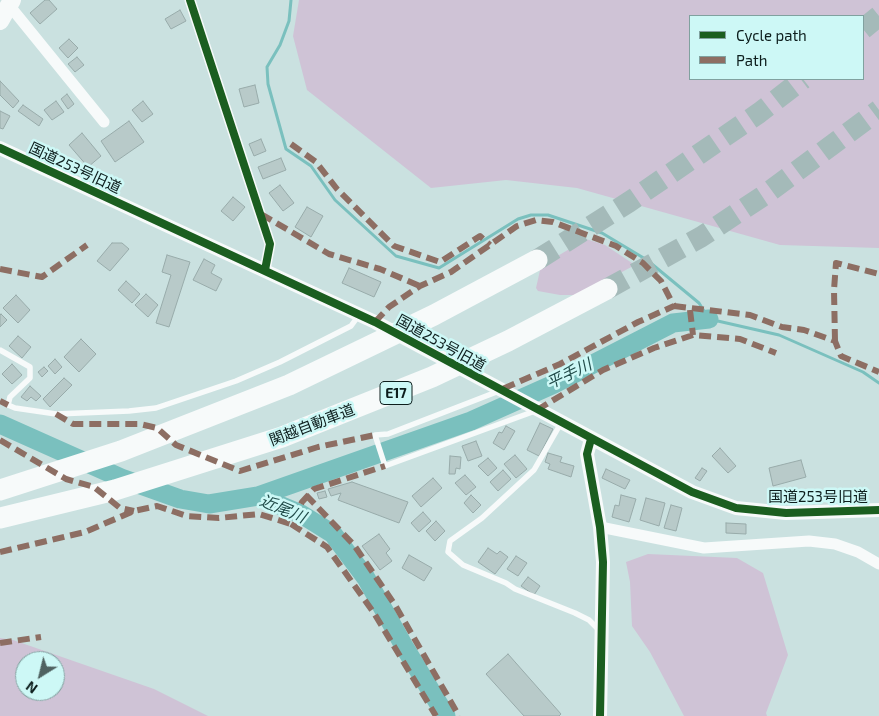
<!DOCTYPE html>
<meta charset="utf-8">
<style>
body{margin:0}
#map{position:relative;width:879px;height:716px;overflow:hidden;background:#cae1e0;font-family:"Exo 2",sans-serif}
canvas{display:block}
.legend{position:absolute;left:689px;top:15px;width:175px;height:65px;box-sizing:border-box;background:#cdf8f6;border:1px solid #80a19f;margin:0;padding:6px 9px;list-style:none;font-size:15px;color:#0d1e1d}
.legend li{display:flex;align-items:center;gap:10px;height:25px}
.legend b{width:25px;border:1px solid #80a19f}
.north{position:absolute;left:15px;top:651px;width:50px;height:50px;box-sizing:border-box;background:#cdf8f6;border:1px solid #80a19f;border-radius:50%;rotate:216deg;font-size:14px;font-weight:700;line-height:20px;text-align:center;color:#0d1e1d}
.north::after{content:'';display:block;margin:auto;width:18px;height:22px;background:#4f6261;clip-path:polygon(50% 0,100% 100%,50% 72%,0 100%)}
</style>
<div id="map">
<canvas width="879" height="716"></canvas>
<ul class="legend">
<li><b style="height:6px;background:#1b5e20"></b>Cycle path</li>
<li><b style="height:6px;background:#8d6e63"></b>Path</li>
</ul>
<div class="north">N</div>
</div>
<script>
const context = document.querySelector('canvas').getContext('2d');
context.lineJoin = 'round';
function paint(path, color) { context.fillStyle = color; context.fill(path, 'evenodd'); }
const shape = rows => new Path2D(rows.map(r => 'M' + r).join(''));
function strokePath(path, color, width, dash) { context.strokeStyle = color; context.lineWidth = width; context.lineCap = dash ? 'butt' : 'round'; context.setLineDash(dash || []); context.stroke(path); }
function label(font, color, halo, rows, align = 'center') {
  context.font = font + ' "Exo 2","Noto Sans JP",sans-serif'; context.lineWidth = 5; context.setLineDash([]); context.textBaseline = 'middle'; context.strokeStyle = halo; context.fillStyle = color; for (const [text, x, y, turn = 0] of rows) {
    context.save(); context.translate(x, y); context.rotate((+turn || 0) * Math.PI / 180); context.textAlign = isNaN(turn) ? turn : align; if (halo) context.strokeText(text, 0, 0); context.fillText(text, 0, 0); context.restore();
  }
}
paint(shape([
 [299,0,879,0,879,248,780,245,577,188,506,180,431,188,307,90,293,36],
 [863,16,863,79,690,79,690,16],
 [586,239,605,245,635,265,579,295,560,295,538,291,536,288,541,266],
 [648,554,737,558,763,573,788,655,766,713,767,716,684,716,650,652,632,626,630,582,626,562],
 [0,638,13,640,154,689,208,716,0,716],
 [25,661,55,661,55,691,25,691]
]), '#cfc3d6');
strokePath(shape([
 [291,0,289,21,280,45,267,67,268,84,286,149,311,166,335,200,396,256,439,268,518,219,531,215,548,215,602,233,647,260,699,303,709,319,779,335,863,372,879,383]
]), '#7ac0be', 3);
strokePath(shape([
 [0,424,121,478,180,499,209,504,258,496,301,514,333,534,366,578,405,648,446,716],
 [258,496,471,421,554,384,673,323,709,319]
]), '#7ac0be', 19);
const building = shape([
 [45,0,49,0,57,9,40,24,30,13,45,0],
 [180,10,186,21,171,29,165,19,180,10],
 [69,39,78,48,68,58,59,48,69,39],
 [77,57,84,65,75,72,68,64,77,57],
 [0,81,19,101,13,108,0,95,0,81],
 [255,85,259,103,244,107,239,89,255,85],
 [67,94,74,104,68,109,61,99,67,94],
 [56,101,64,112,52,120,44,110,56,101],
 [143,101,153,114,142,122,132,110,143,101],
 [23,105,43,119,39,126,18,111,23,105],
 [0,111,10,116,3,129,0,128,0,111],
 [129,121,144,142,115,162,101,141,129,121],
 [82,133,101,156,88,167,69,145,82,133],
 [261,139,266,151,254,156,249,144,261,139],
 [281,158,286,170,263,179,258,167,281,158],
 [280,185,294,203,283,211,269,193,280,185],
 [233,197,245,207,233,221,221,211,233,197],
 [307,207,323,216,311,237,295,227,307,207],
 [112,243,122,243,129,249,110,271,97,261,112,243],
 [167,255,190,262,169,327,156,323,171,275,162,272,167,255],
 [204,259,215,265,211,273,222,279,216,291,193,280,204,259],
 [349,268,381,282,374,297,342,283,349,268],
 [126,281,140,294,132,303,118,290,126,281],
 [146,294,158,305,148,317,135,305,146,294],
 [16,295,30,310,18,323,3,308,16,295],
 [1,314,7,320,0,327,0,315,1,314],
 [18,336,31,347,22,358,9,346,18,336],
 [81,339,96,354,79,372,64,357,81,339],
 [55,359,62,367,55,374,48,366,55,359],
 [12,364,22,375,12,384,2,374,12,364],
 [44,367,48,371,42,377,38,372,44,367],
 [64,378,72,385,50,407,43,399,64,378],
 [30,386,41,396,36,401,31,397,27,401,21,397,30,386],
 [540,423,553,429,539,456,527,450,540,423],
 [506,426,515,431,504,450,493,443,499,432,502,433,506,426],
 [476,441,482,456,468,461,462,446,476,441],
 [720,448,736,466,728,473,712,456,720,448],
 [548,453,562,457,560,462,574,466,571,477,548,469,550,464,545,462,548,453],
 [515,455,527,469,516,478,504,464,515,455],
 [450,456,461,457,460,469,456,468,455,474,449,474,450,456],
 [488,458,497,468,488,476,478,466,488,458],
 [801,460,806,477,773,486,769,468,801,460],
 [702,468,707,471,700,481,695,478,702,468],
 [606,469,630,480,625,489,602,478,606,469],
 [503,470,511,479,498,491,490,482,503,470],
 [465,475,476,487,466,495,455,483,465,475],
 [433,478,442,488,421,507,412,496,433,478],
 [352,482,408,502,399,523,338,500,341,493,331,496,328,489,352,482],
 [325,491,327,497,319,499,317,493,325,491],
 [471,495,481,505,473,513,464,503,471,495],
 [621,495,636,499,629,522,612,517,615,505,619,506,621,495],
 [646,498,665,503,659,526,640,520,646,498],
 [671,505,682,508,676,531,664,528,671,505],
 [423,512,431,521,419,532,411,523,423,512],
 [436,521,445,531,435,541,426,531,436,521],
 [726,523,746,524,746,534,726,533,726,523],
 [379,534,390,549,386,553,392,561,380,570,362,546,379,534],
 [488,548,497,554,500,551,508,557,495,574,478,562,488,548],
 [409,555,432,568,424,581,402,568,409,555],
 [516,556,527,563,518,576,507,569,516,556],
 [528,577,540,586,534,595,521,586,528,577],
 [508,654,561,714,559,716,524,716,486,674,508,654]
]);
paint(building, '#b8cac9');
strokePath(building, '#98abaa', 1);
strokePath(shape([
 [863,29,879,16],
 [537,260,629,202,759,113,803,79],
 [607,289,701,237,766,194,879,110]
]), '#a4bab9', 21, [21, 11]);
strokePath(shape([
 [0,350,30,367,30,378,10,397,8,405,15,408,56,414,129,411,156,408,236,381,280,362,351,326,359,315],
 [499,391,388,434,375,435,385,466,535,411],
 [561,423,534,470,482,518,450,541,448,552,463,565,506,583,515,589,575,613,589,620,599,630]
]), '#f7fafa', 5.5);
strokePath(shape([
 [190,0,270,244,265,270],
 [9,5,104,122],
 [600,527,704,548,809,541,835,544,858,552,879,564]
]), '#f7fafa', 11);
strokePath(shape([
 [0,148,375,322,692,492,736,508,786,513,879,510],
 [591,439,587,454,600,527,603,562,600,716]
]), '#f7fafa', 14);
strokePath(shape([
 [0,21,12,0]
]), '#f7fafa', 18);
strokePath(shape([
 [0,490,121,451,289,385,434,315,537,260],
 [0,518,115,490,282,437,432,377,508,341,607,289]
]), '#f7fafa', 21);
strokePath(shape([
 [291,144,316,162,337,189,394,246,440,262,480,236,490,245],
 [261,214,329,254,380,269,420,286],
 [0,269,42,277,87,245],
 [674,306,750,315,782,327,804,330,835,341,841,356,879,372],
 [690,310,693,335],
 [375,322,389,307,420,286,451,272,517,226,536,220,553,222,616,246,643,263,661,281,674,306,638,322,560,364,500,390],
 [835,341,834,290,836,263,879,274],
 [0,401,8,405],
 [537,410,603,370,654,348,693,335,740,339,776,353],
 [56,414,73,424,140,424,157,428,176,445,240,471,318,447,375,435],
 [0,440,66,479,94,487,120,508,134,511],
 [306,495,354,545,395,605,459,716],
 [291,524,327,547,374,613,436,716],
 [0,552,85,532,134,511,157,506,187,516,219,518,259,514,291,524,302,502,314,489,385,466],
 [0,643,41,637]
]), '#8d6e63', 6, [12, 6]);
strokePath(shape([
 [190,0,270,244,265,270],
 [0,148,375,322,692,492,736,508,786,513,879,510],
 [591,439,587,454,600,527,603,562,600,716]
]), '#1b5e20', 8);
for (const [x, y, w] of [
 [396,393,32]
]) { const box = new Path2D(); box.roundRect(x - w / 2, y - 11.5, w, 23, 4); context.fillStyle = '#cdf8f6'; context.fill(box); strokePath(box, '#0d1e1d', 1); }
label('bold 14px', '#0d1e1d', null, [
 ["E17",396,393]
]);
label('15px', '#0d1e1d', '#cdf8f6', [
 ["国道253号旧道",75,168,25],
 ["国道253号旧道",441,343,29],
 ["関越自動車道",312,425,-21],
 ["国道253号旧道",818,497]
]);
label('italic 16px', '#224c4a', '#cdf8f6', [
 ["平手川",569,374,-26],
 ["近尾川",283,509,23]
]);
</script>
